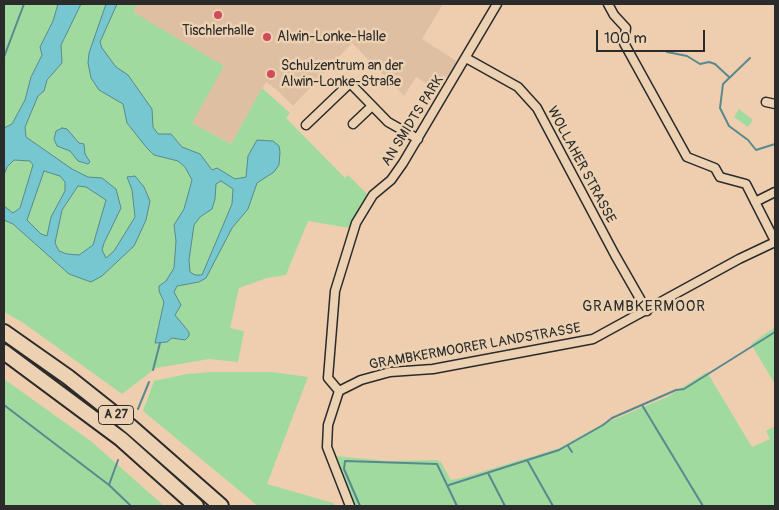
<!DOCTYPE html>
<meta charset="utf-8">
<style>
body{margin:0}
#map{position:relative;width:779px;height:510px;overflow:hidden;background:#eeceae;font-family:Pangolin,sans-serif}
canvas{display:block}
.frame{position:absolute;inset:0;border:5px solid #2b2b2b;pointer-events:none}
.scale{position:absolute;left:596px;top:30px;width:109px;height:22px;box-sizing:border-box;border:2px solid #2b2b2b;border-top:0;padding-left:6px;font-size:15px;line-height:18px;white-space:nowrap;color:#2b2b2b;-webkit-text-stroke:4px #ecd2b3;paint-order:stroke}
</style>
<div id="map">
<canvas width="779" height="510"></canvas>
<div class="frame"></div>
<div class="scale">100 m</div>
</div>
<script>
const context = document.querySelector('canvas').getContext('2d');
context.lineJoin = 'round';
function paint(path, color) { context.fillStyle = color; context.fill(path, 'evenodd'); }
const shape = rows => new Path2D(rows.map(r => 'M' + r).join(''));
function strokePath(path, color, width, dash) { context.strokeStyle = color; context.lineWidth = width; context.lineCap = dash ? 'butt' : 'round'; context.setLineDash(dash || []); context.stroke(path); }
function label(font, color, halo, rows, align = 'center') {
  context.font = font + ' Pangolin,sans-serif'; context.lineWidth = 5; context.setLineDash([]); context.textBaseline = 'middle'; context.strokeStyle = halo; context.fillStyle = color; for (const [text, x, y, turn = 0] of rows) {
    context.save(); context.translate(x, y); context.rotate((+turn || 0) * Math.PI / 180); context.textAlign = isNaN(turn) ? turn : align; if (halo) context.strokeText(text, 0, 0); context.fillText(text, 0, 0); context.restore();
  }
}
paint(shape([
 [137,4,443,4,422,39,458,62,448,78,443,75,435,89,416,77,404,96,352,43,293,106,277,90,266,82,231,144,192,123,132,12]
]), '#dfbfa1');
paint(shape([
 [4,4,137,4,133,12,224,66,192,123,231,144,262,88,290,113,286,118,345,178,348,175,368,195,349,228,308,221,286,275,267,278,239,288,230,328,244,331,238,362,209,359,156,368,122,394,22,322,4,312],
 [739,109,753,120,748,127,734,117],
 [775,327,775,384,751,344],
 [212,372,272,372,308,377,267,484,333,503,335,506,258,506,143,411,154,381,187,374],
 [707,372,752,447,770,439,766,431,775,426,775,506,355,506,336,456,386,461,436,460,441,462,451,480,461,478,557,449,603,424,667,397],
 [4,379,92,442,164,506,4,506]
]), '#a1da9f');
const water = shape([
 [58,4,81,4,61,45,62,63,47,80,44,91,38,96,25,127,26,137,72,169,88,177,102,178,116,189,121,208,104,243,102,250,106,258,114,251,135,217,132,190,127,177,135,176,144,187,150,201,146,220,134,246,102,276,91,282,69,274,13,224,4,220,4,206,13,213,20,208,33,165,30,161,14,160,7,167,4,175,4,128,12,124,25,100,31,77,42,55,40,47,53,21,58,4],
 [44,171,60,176,65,182,65,191,51,217,47,236,41,234,27,220,44,171],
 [78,186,86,187,106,200,93,245,79,255,67,254,59,251,55,243,62,210,78,186],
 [106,4,117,4,100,42,102,48,116,67,128,75,152,109,153,127,158,134,171,134,182,147,200,154,212,170,217,168,235,179,246,177,248,156,257,140,273,141,279,146,280,152,279,165,274,172,257,183,248,209,232,228,206,278,199,282,177,286,174,292,181,305,175,315,189,332,189,336,185,340,172,338,167,342,155,343,164,302,159,291,159,286,166,281,174,268,176,241,174,225,184,209,192,180,185,167,178,161,154,155,146,147,127,123,123,104,99,90,91,78,88,63,89,53,106,4],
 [221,181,233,189,232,204,202,275,195,275,190,272,189,260,194,225,200,217,212,209,215,199,216,184,221,181],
 [62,128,67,129,79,143,84,144,85,154,90,162,88,164,78,161,70,151,57,146,54,139,56,131,62,128]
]);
paint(water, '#77c7d1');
strokePath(water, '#59898f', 1);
strokePath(shape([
 [667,52,687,56,700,64,709,62,715,64,729,77],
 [4,57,24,4],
 [750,58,723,84,720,108,729,126,748,140,756,150,775,144],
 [153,370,160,343],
 [4,405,109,485],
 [642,405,703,506],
 [138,409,149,382],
 [568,446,572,452],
 [118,460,109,485,131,506],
 [527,460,553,506],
 [488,473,505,506],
 [449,485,559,450,603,425,612,418,676,390,684,389,775,332],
 [360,506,344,469,345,461,437,464,457,506]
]), '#59898f', 2);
const minor = shape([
 [608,4,614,15,626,28,624,43,687,157,715,168,720,177,746,184,775,241],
 [466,58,518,87,537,108,615,255,647,311],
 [766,102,775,104],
 [353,124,372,106],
 [306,125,350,83,388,122,418,139],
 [755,202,775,192],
 [339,391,328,378,335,291,356,223,373,195,391,180,403,163,497,4],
 [350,506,327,447,328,425,339,391,361,380,390,372,433,369,593,339,739,259,775,242]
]);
const motorway = shape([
 [4,332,68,377,131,427,221,506],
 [4,352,121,439,196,506]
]);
strokePath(minor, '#2b2b2b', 11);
strokePath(motorway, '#2b2b2b', 18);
strokePath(minor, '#ecd2b3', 8);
strokePath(motorway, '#ecd2b3', 14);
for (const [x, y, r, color] of [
 [218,15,5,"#d1495b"],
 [267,37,5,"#d1495b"],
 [271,74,5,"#d1495b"]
]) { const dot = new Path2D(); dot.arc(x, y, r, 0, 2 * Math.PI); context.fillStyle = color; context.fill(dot); strokePath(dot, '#ecd2b3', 2); }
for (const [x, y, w] of [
 [116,415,35]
]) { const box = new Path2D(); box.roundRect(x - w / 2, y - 9.5, w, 19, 4); context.fillStyle = '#ecd2b3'; context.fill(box); strokePath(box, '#2b2b2b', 1); }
label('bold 12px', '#2b2b2b', null, [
 ["A 27",116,415]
]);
label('14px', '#2b2b2b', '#ecd2b3', [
 ["Tischlerhalle",218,31,"center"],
 ["Alwin-Lonke-Halle",277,37],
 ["Schulzentrum an der",281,66],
 ["Alwin-Lonke-Straße",281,82]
], 'left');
label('14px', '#2b2b2b', '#ecd2b3', [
 ["AN SMIDTS PARK",413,121,-58],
 ["WOLLAHER STRASSE",581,165,62],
 ["GRAMBKERMOORER LANDSTRASSE",475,347,-10]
]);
context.letterSpacing = '1px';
label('15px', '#2b2b2b', '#ecd2b3', [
 ["GRAMBKERMOOR",644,307]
]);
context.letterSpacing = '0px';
</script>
